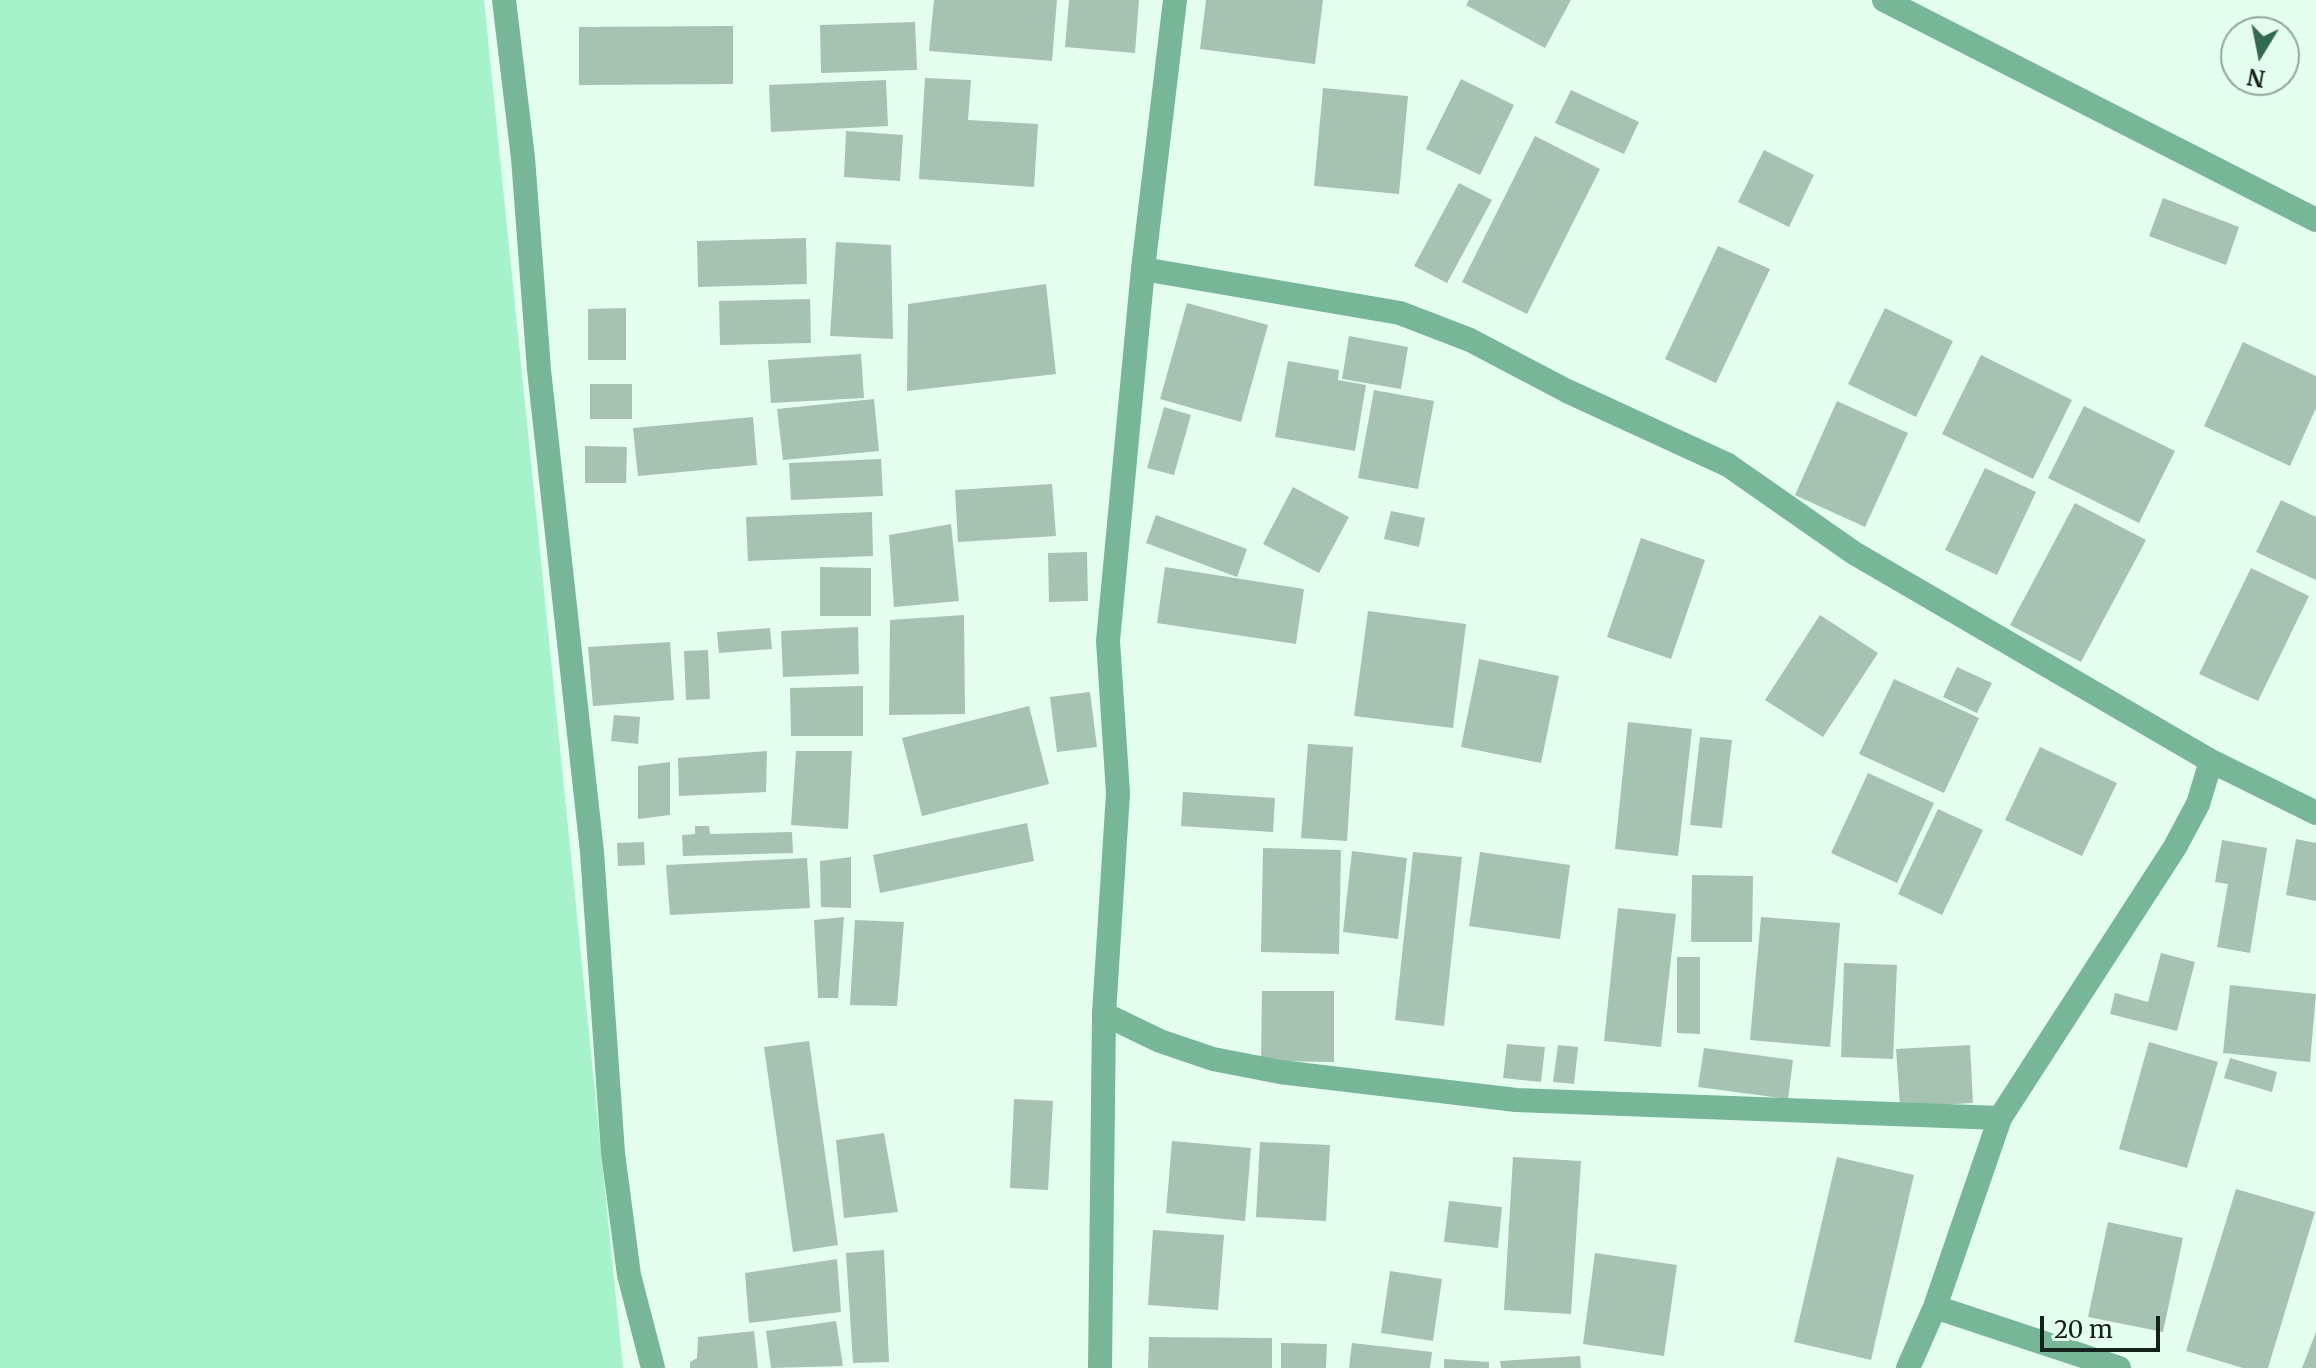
<!DOCTYPE html>
<style>
body{margin:0}
#map{position:relative;width:2316px;height:1368px;overflow:hidden;background:#e4fef0;font-family:Merriweather,serif}
canvas{display:block}
.north{position:absolute;left:2220px;top:16px;width:80px;height:80px;box-sizing:border-box;background:#e4fef0;border:2px solid #91a69b;border-radius:50%;rotate:190deg;font-size:22px;font-weight:700;line-height:32px;text-align:center;color:#15211b}
.north::after{content:'';display:block;margin:auto;width:28px;height:36px;background:#32694f;clip-path:polygon(50% 0,100% 100%,50% 72%,0 100%)}
.scale{position:absolute;left:2040px;top:1316px;width:120px;height:36px;box-sizing:border-box;border:4px solid #15211b;border-top:0;padding-left:10px;font-size:24px;line-height:28px;white-space:nowrap;color:#15211b;-webkit-text-stroke:6px #e4fef0;paint-order:stroke}
</style>
<div id="map">
<canvas width="2316" height="1368"></canvas>
<div class="north">N</div>
<div class="scale">20 m</div>
</div>
<script>
const context = document.querySelector('canvas').getContext('2d');
context.lineJoin = 'round';
function paint(path, color) { context.fillStyle = color; context.fill(path, 'evenodd'); }
const shape = rows => new Path2D(rows.map(r => 'M' + r).join(''));
function strokePath(path, color, width, dash) { context.strokeStyle = color; context.lineWidth = width; context.lineCap = dash ? 'butt' : 'round'; context.setLineDash(dash || []); context.stroke(path); }
paint(shape([
 [0,0,484,0,623,1368,0,1368]
]), '#a6f2cb');
paint(shape([
 [934,0,1057,0,1052,61,929,51],
 [1069,0,1139,0,1135,53,1065,47],
 [1206,0,1323,0,1315,64,1200,49],
 [1469,0,1571,0,1545,48,1466,5],
 [915,22,917,70,821,73,820,25],
 [733,26,733,84,579,85,579,27],
 [925,78,971,80,968,120,1038,124,1034,187,919,179],
 [1461,79,1514,105,1480,175,1426,149],
 [886,80,888,126,771,132,769,85],
 [1323,88,1408,96,1399,194,1314,186],
 [1571,90,1639,122,1624,154,1555,123],
 [846,131,903,135,900,181,844,177],
 [1535,136,1600,169,1527,314,1462,282],
 [1764,150,1814,175,1789,227,1738,202],
 [1459,183,1492,200,1447,283,1414,266],
 [2163,198,2239,227,2226,265,2149,236],
 [806,238,807,284,698,287,697,241],
 [836,242,891,245,893,339,830,336],
 [1718,246,1770,269,1716,383,1665,359],
 [1046,284,1056,374,907,391,908,304],
 [810,299,811,343,720,345,719,301],
 [1187,303,1268,325,1241,422,1160,399],
 [626,308,626,360,588,360,588,309],
 [1885,308,1953,341,1916,417,1848,384],
 [1349,336,1408,347,1401,389,1342,379],
 [2243,342,2316,376,2316,408,2290,466,2204,426],
 [861,354,864,398,771,403,768,360],
 [1981,355,2072,400,2033,479,1942,434],
 [1288,361,1339,370,1338,380,1366,385,1355,451,1275,437],
 [590,384,632,384,632,419,590,419],
 [1374,390,1434,401,1418,489,1358,478],
 [874,399,879,451,783,460,777,409],
 [1837,401,1908,433,1865,527,1795,495],
 [2084,406,2175,451,2139,523,2048,478],
 [1164,407,1191,415,1174,475,1147,468],
 [753,417,757,465,638,476,633,428],
 [585,446,627,447,626,483,585,483],
 [881,459,883,496,791,500,789,463],
 [1985,468,2036,492,1997,575,1945,550],
 [1052,484,1056,536,958,542,955,490],
 [1293,487,1349,517,1319,573,1263,544],
 [2281,500,2316,517,2316,580,2256,552],
 [2075,503,2146,540,2081,662,2010,625],
 [1391,511,1425,518,1419,547,1384,539],
 [872,512,873,556,748,561,746,517],
 [1156,515,1247,549,1237,577,1146,543],
 [951,524,959,601,894,607,889,535],
 [1641,538,1705,560,1671,659,1607,637],
 [1087,552,1088,601,1049,602,1048,553],
 [820,567,871,568,871,616,820,616],
 [1165,567,1304,589,1296,644,1157,623],
 [2251,568,2309,596,2258,701,2199,674],
 [1368,611,1466,624,1453,728,1354,716],
 [964,615,965,714,889,715,890,620],
 [1820,615,1878,653,1823,737,1765,700],
 [858,627,859,674,783,677,781,631],
 [770,628,772,649,719,653,717,632],
 [670,642,674,700,593,706,588,647],
 [708,650,710,699,686,700,684,651],
 [1479,659,1559,676,1541,763,1461,747],
 [1957,667,1992,683,1977,713,1943,697],
 [1894,679,1979,718,1944,793,1859,754],
 [863,686,863,736,791,736,790,688],
 [1090,692,1097,747,1057,752,1050,697],
 [1029,706,1049,784,922,816,902,738],
 [614,715,640,717,638,744,611,741],
 [1628,722,1692,729,1678,856,1615,849],
 [1700,737,1732,740,1722,828,1690,825],
 [1308,744,1353,747,1347,841,1301,838],
 [2040,747,2117,783,2082,856,2005,820],
 [767,751,766,792,679,796,678,758],
 [796,751,852,751,848,829,791,825],
 [670,762,670,815,638,819,638,766],
 [1868,773,1934,803,1897,883,1831,853],
 [1183,792,1275,798,1273,832,1181,826],
 [1938,809,1983,830,1942,915,1898,894],
 [1027,823,1034,861,880,893,873,855],
 [695,826,709,826,710,834,792,832,793,853,683,856,682,835,695,834],
 [2296,839,2316,843,2316,901,2286,895],
 [2222,840,2267,848,2250,953,2217,947,2228,884,2215,882],
 [644,842,645,865,618,866,617,843],
 [1263,848,1341,850,1339,954,1261,952],
 [1352,851,1407,858,1398,939,1343,932],
 [1413,852,1462,857,1444,1026,1395,1020],
 [1480,852,1570,865,1560,939,1469,926],
 [851,857,851,908,821,907,820,861],
 [807,858,810,908,670,915,666,865],
 [1692,875,1753,876,1752,942,1691,942],
 [1618,908,1676,914,1661,1047,1604,1041],
 [844,917,838,998,818,998,814,920],
 [1761,917,1840,923,1830,1047,1750,1040],
 [855,920,904,922,897,1006,850,1005],
 [2161,953,2195,962,2177,1031,2110,1014,2115,993,2148,1002],
 [1677,957,1700,957,1700,1034,1677,1033],
 [1844,963,1897,965,1893,1059,1841,1057],
 [2230,985,2316,994,2310,1062,2223,1053],
 [1262,991,1334,991,1334,1062,1261,1061],
 [809,1041,838,1245,793,1252,764,1047],
 [2149,1042,2218,1062,2187,1168,2119,1149],
 [1507,1044,1545,1047,1541,1082,1503,1078],
 [1558,1045,1578,1047,1574,1084,1553,1082],
 [1970,1045,1973,1103,1900,1107,1896,1049],
 [1704,1048,1793,1060,1788,1099,1698,1087],
 [2230,1058,2277,1072,2272,1092,2224,1078],
 [1014,1099,1053,1101,1048,1190,1010,1188],
 [884,1133,898,1212,844,1218,836,1140],
 [1172,1141,1251,1148,1245,1221,1166,1213],
 [1260,1142,1330,1145,1326,1221,1256,1217],
 [1513,1157,1581,1161,1571,1314,1504,1310],
 [1837,1157,1914,1175,1871,1360,1794,1342],
 [2236,1189,2315,1212,2268,1368,2243,1368,2186,1351],
 [1449,1201,1502,1207,1498,1248,1444,1242],
 [2108,1222,2183,1238,2163,1332,2088,1317],
 [1153,1230,1224,1235,1218,1310,1148,1305],
 [884,1250,889,1362,853,1363,846,1253],
 [1595,1253,1677,1265,1664,1356,1583,1344],
 [837,1259,841,1312,749,1323,745,1273],
 [1390,1271,1442,1279,1433,1341,1381,1333],
 [836,1321,843,1366,771,1368,766,1331],
 [754,1331,758,1368,690,1368,690,1362,697,1358,698,1337],
 [2316,1332,2316,1368,2302,1368],
 [1149,1337,1272,1338,1272,1368,1148,1368],
 [1281,1343,1327,1344,1326,1368,1281,1368],
 [1352,1343,1432,1352,1430,1368,1349,1368],
 [1580,1356,1581,1368,1501,1368,1500,1361],
 [1444,1359,1489,1362,1489,1368,1444,1368]
]), '#a4c3b2');
strokePath(shape([
 [504,0,523,158,539,370,592,852,613,1153,629,1275,653,1368],
 [1884,0,2316,220],
 [1143,269,1400,313,1470,340,1567,391,1728,465,1854,553,2211,761,2198,804,2175,847,2000,1118,1935,1307,1908,1368],
 [2211,761,2316,813],
 [1104,1014,1160,1041,1213,1059,1280,1072,1516,1100,2000,1118],
 [1935,1307,2119,1368],
 [1100,1368,1104,1014,1118,793,1108,641,1143,269,1175,0]
]), '#77b696', 24);
</script>
